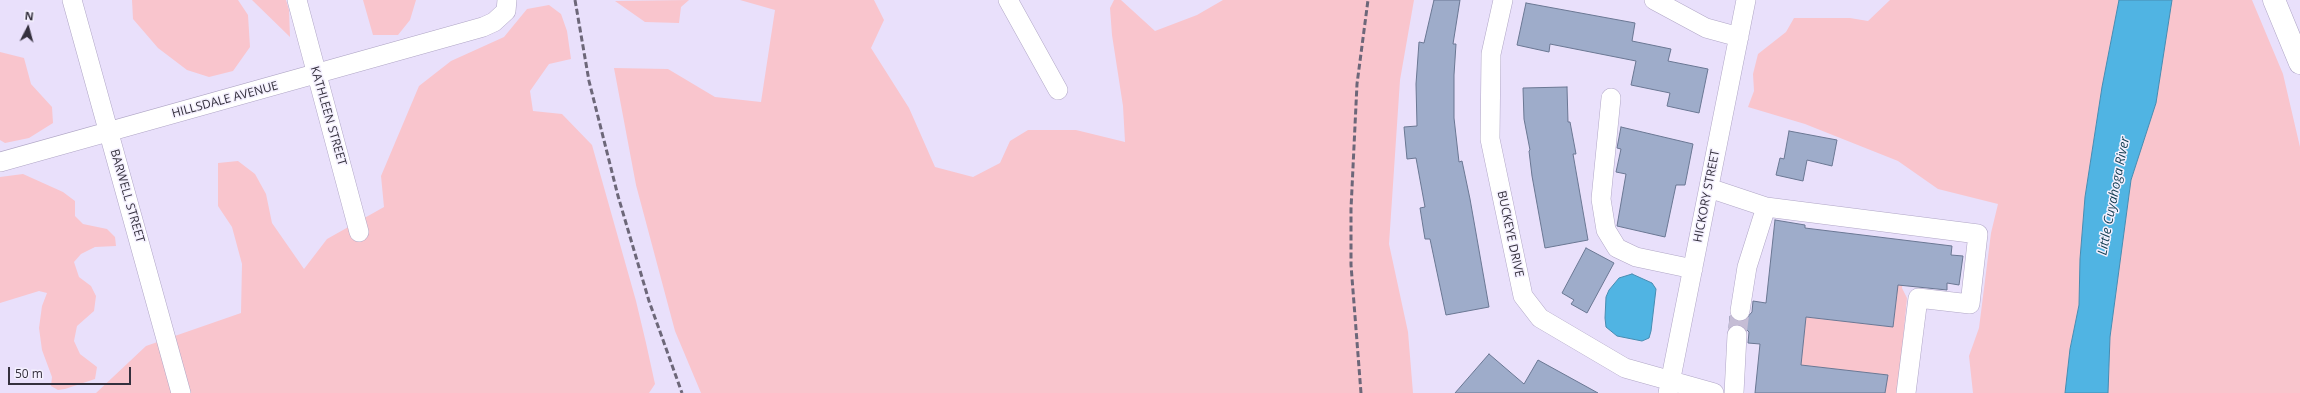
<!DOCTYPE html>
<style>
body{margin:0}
#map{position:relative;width:2300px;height:393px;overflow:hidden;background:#e9e0fb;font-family:"Open Sans",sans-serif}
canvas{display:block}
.north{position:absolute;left:8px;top:8px;width:40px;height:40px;-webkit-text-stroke:3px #f4f0fe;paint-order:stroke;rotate:6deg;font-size:11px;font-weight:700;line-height:16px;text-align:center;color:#34303d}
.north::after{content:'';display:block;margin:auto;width:14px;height:18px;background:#34303d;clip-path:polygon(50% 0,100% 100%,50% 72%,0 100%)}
.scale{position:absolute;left:8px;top:367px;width:123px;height:18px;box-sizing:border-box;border:2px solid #34303d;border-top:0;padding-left:5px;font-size:12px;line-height:14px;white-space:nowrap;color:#34303d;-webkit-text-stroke:3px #f4f0fe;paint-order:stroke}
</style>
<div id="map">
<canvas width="2300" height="393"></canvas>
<div class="north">N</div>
<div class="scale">50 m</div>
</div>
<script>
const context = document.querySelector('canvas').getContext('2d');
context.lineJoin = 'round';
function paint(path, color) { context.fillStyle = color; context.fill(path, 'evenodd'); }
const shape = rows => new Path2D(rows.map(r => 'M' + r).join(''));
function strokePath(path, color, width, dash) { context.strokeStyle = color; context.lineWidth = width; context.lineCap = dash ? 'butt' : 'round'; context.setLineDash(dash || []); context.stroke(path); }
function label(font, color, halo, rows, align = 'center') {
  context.font = font + ' "Open Sans",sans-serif'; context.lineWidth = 3; context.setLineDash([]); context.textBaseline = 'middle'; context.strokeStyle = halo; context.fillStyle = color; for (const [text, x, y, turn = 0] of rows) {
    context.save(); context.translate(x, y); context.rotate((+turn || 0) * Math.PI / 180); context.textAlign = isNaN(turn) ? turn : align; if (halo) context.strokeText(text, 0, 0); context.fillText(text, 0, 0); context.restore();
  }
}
paint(shape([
 [132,0,238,0,248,15,250,47,233,71,209,77,187,70,158,48,133,19],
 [252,0,286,0,289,10,290,37],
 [363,0,416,0,410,20,398,35,373,35],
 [689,0,681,7,679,23,645,22,615,1],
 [740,0,874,0,884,20,871,48,909,108,935,167,973,177,1000,163,1010,141,1028,130,1076,130,1125,142,1123,106,1112,35,1110,8,1114,0,1121,0,1155,31,1197,15,1223,0,1414,0,1400,80,1389,244,1408,332,1413,393,701,393,675,331,636,185,614,68,668,69,715,97,761,102,775,10],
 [1890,0,2119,0,2102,87,2085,197,2080,259,2079,305,2070,349,2065,393,1973,393,1969,356,1979,328,1991,233,1998,204,1938,189,1898,161,1805,124,1748,107,1754,91,1753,74,1758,54,1786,32,1794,18,1850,18,1868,21],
 [2172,0,2252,0,2283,74,2300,147,2300,393,2108,393,2110,337,2131,180,2156,103],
 [549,5,561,14,567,31,571,59,549,64,530,91,533,111,562,114,592,145,636,301,646,343,655,384,649,393,96,393,146,346,241,313,242,264,232,227,218,206,218,163,238,161,255,174,266,194,272,223,304,269,327,239,384,207,381,176,419,86,451,61,504,37,527,9],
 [0,52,24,58,31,84,52,107,53,123,29,138,5,143,0,140],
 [23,174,63,192,75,201,75,216,83,224,107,229,115,237,116,246,95,247,81,254,74,262,79,277,91,286,96,296,94,311,77,326,74,341,80,354,97,367,95,379,65,389,58,390,51,386,52,377,42,350,39,328,42,306,47,293,39,291,0,303,0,177],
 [1793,262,1904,275,1902,288,1907,298,1898,393,1885,393,1888,375,1801,365,1806,317,1893,327,1897,295]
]), '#f9c5cd');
const water = shape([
 [2119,0,2172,0,2156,103,2131,180,2110,337,2108,393,2065,393,2070,349,2079,305,2080,259,2085,197,2102,87,2119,0],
 [1632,274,1652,283,1656,289,1651,331,1649,338,1642,341,1617,336,1606,327,1605,318,1606,297,1609,290,1619,278,1632,274]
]);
paint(water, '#50b4e3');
strokePath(water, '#488cb1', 1);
const building = shape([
 [1434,0,1460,0,1453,44,1456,44,1454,75,1454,118,1459,162,1462,161,1470,199,1489,307,1446,315,1430,239,1425,239,1420,208,1425,207,1416,158,1407,159,1404,127,1417,126,1416,84,1419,42,1424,43,1434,0],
 [1526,3,1635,23,1632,41,1671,49,1668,61,1708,69,1699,113,1667,106,1670,93,1631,85,1636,61,1550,44,1549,52,1517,45,1526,3],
 [1567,87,1568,122,1570,122,1576,154,1573,154,1588,240,1545,248,1532,176,1529,151,1530,150,1524,119,1523,88,1567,87],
 [1621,127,1693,144,1685,185,1676,185,1665,237,1617,226,1626,174,1616,172,1621,149,1617,148,1621,127],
 [1789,131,1837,140,1832,166,1807,160,1803,181,1776,175,1780,158,1784,159,1789,131],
 [1775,220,1805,225,1805,228,1952,246,1951,255,1963,256,1959,285,1947,283,1947,290,1898,285,1893,327,1806,317,1801,365,1888,375,1885,393,1755,393,1760,344,1748,343,1749,332,1743,326,1737,324,1729,328,1730,316,1738,322,1744,321,1752,312,1753,301,1766,303,1775,220],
 [1586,248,1614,263,1587,313,1571,304,1574,300,1562,293,1586,248],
 [1489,354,1524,384,1538,360,1598,393,1455,393,1489,354]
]);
paint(building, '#9eacca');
strokePath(building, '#6a7793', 1);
strokePath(shape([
 [1737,335,1740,311]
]), '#c5bdd5', 19, [19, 10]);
const minor = shape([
 [72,0,181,393],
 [297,0,359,232],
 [1008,0,1058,90],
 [1503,0,1491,54,1490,139,1523,296,1540,318,1625,368,1714,393],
 [1654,0,1706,28,1739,37],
 [1611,98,1601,199,1606,230,1617,248,1636,257,1693,269],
 [0,162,483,27,494,22,506,11,507,0],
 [1709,188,1766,207,1747,267,1740,311],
 [1766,207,1978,234,1970,304,1918,298,1906,393],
 [1668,393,1746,0],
 [1734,393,1737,335]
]);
const major = shape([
 [2274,0,2300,63]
]);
strokePath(minor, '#b0a6c6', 20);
strokePath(major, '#b0a6c6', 23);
strokePath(minor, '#fff', 19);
strokePath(major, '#fff', 22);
strokePath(shape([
 [575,0,589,81,618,196,649,301,682,393],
 [1361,393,1351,265,1351,209,1357,84,1368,0]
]), '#6d6779', 3, [6, 3]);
label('12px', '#34303d', '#f4f0fe', [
 ["HILLSDALE AVENUE",225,100,-15],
 ["KATHLEEN STREET",328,116,74],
 ["BARWELL STREET",127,196,74],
 ["HICKORY STREET",1707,196,-79],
 ["BUCKEYE DRIVE",1510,234,78]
]);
label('italic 13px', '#0f3b4f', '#f4f0fe', [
 ["Little Cuyahoga River",2114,196,-79]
]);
</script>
